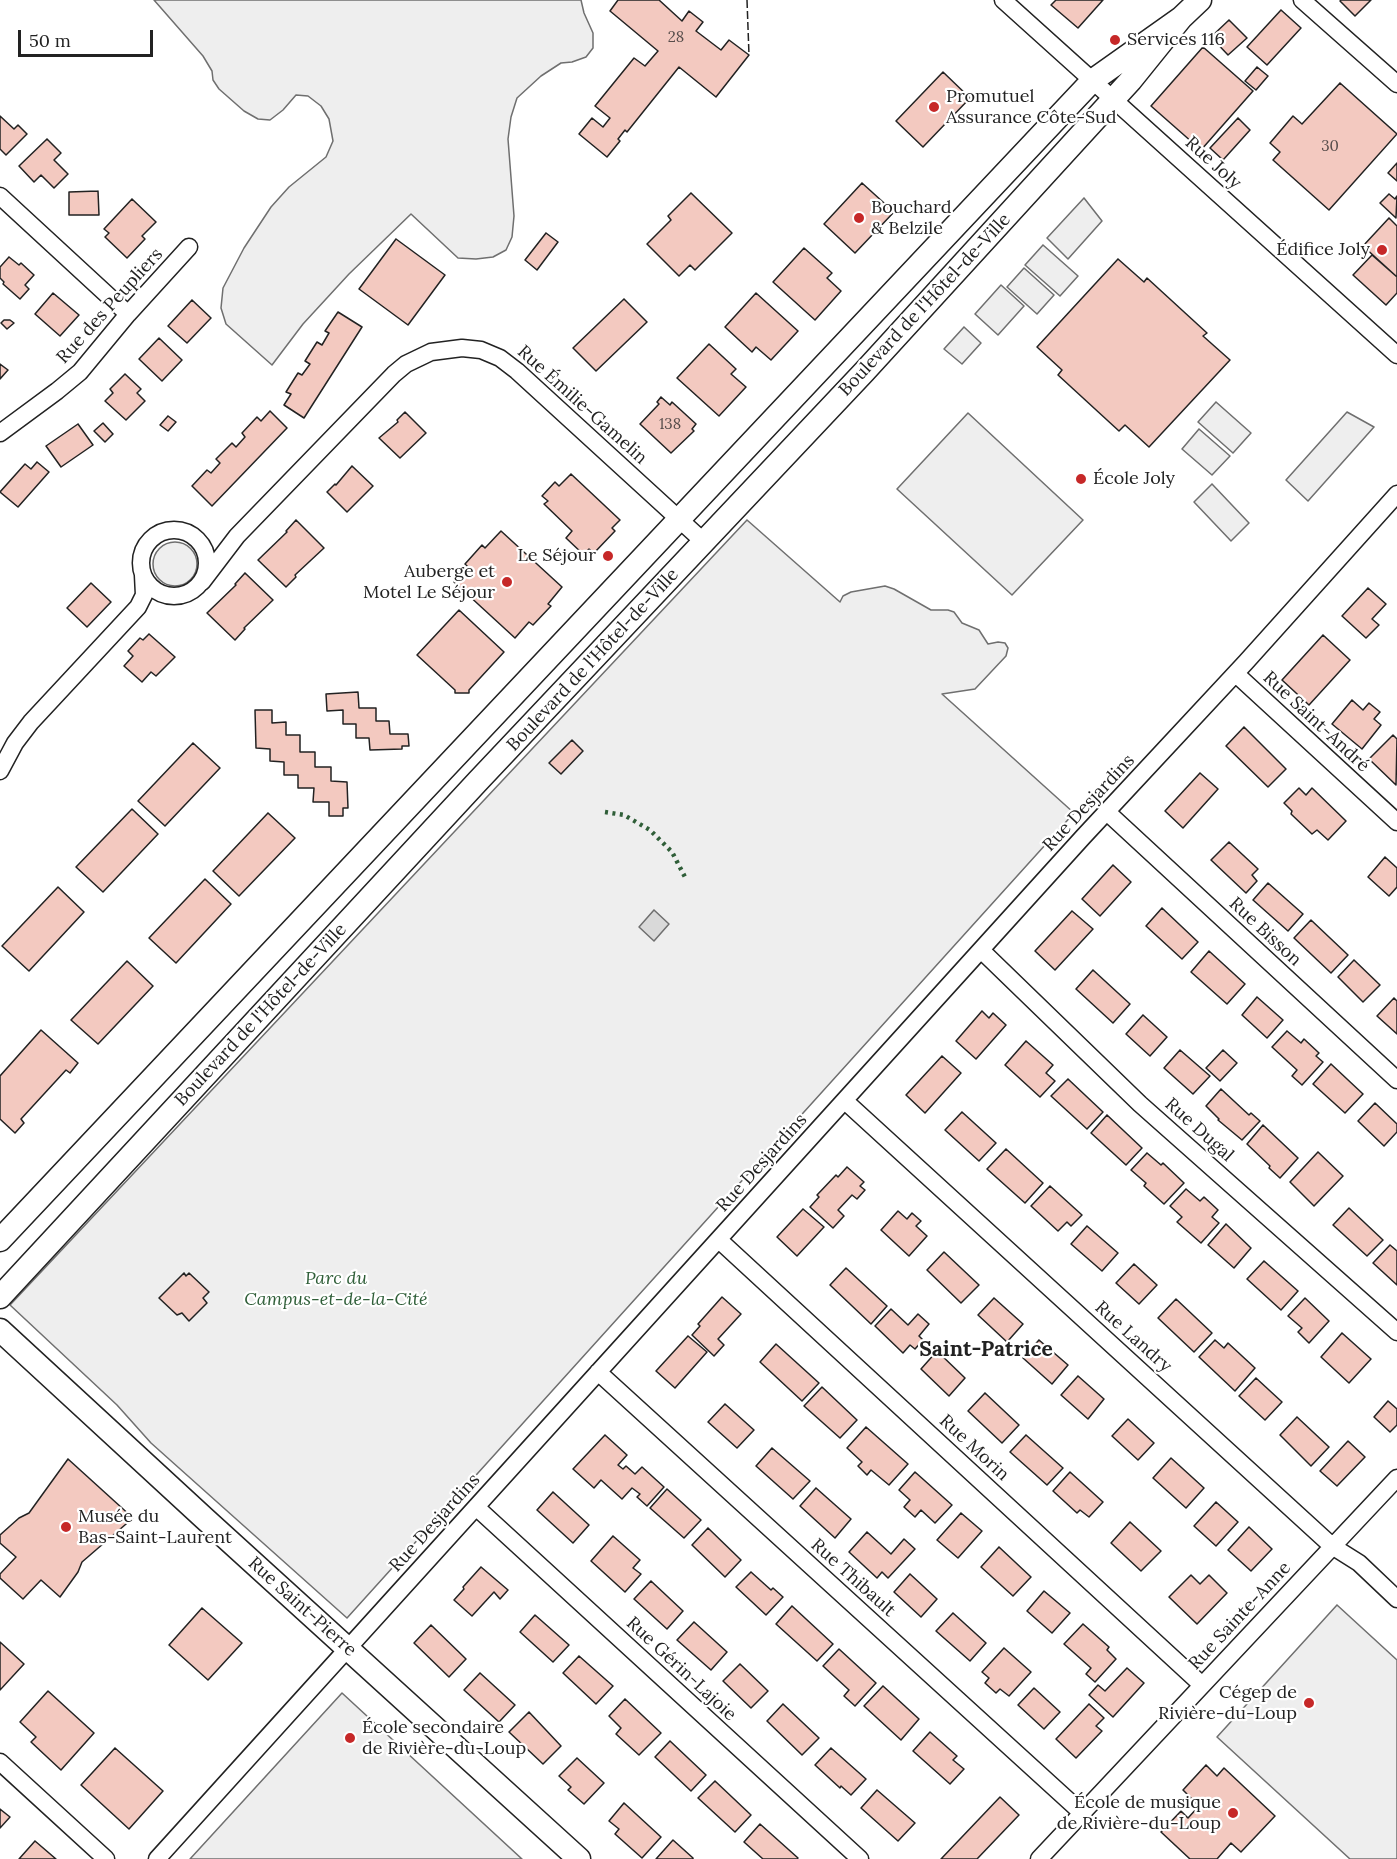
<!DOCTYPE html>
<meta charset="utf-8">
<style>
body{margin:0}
#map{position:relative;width:1397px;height:1859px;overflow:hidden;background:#fff;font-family:Lora,serif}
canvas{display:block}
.scale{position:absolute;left:18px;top:30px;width:135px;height:27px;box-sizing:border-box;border:3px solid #222;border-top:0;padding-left:8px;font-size:18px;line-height:21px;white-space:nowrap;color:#222;-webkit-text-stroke:4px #fff;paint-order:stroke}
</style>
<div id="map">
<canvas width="1397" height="1859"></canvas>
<div class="scale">50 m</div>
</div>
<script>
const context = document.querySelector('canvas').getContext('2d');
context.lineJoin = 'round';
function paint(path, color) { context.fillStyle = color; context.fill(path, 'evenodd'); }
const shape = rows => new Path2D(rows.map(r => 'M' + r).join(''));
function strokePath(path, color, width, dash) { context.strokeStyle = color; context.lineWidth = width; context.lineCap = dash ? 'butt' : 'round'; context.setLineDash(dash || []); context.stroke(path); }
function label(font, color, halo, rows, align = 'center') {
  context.font = font + ' Lora,serif'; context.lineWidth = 4.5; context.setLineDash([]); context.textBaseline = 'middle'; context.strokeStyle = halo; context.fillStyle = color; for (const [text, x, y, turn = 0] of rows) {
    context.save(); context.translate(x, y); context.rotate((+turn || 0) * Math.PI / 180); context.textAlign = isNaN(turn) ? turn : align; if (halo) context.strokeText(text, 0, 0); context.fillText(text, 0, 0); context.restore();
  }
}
const green = shape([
 [154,0,581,0,584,13,593,33,593,48,586,57,572,62,561,63,541,76,517,98,511,117,508,139,514,216,512,237,506,250,493,257,476,259,458,258,411,214,349,274,303,324,272,365,226,324,221,308,223,288,244,248,271,207,289,187,326,157,333,141,329,119,321,106,308,96,296,95,283,110,270,120,258,119,244,111,219,89,213,80,212,71,203,56,154,0],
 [1084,198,1102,221,1068,259,1047,238,1084,198],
 [1043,245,1078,276,1060,296,1025,265,1043,245],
 [1024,268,1054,295,1037,314,1007,287,1024,268],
 [1001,285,1024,306,998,335,975,314,1001,285],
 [964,327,981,343,962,364,944,349,964,327],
 [1216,402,1251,433,1233,453,1198,422,1216,402],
 [1347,412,1374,427,1308,501,1286,480,1347,412],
 [968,413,1083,520,1012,595,897,489,968,413],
 [1199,429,1230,456,1212,475,1182,449,1199,429],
 [1212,484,1249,523,1231,541,1194,502,1212,484],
 [747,520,840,602,843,596,851,592,885,586,894,589,931,610,948,610,954,612,962,623,979,630,988,644,998,642,1005,643,1008,648,1006,656,975,689,942,694,1074,813,347,1618,151,1443,117,1405,10,1305,747,520],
 '153 564a22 22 0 1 1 44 0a22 22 0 1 1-44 0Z',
 [1337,1605,1397,1660,1397,1859,1350,1859,1217,1737,1337,1605],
 [342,1693,522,1859,190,1859,342,1693]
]);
paint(green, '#eee');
strokePath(green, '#6f6f6f', 1.5);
const water = shape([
 [654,910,669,924,654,941,639,927,654,910]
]);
paint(water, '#d9d9d9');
strokePath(water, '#6f6f6f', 1.5);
const building = shape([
 [618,0,659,0,682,21,689,11,703,22,696,31,721,50,729,40,749,55,716,97,679,67,627,132,625,130,618,139,620,141,607,157,579,134,592,118,603,127,610,118,595,106,634,58,645,66,658,51,610,11,618,0],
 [1056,0,1103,0,1078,28,1051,5,1056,0],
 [1341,0,1371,0,1355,16,1340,1,1341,0],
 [1281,10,1301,28,1267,65,1247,47,1281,10],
 [1229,20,1247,38,1228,55,1211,37,1229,20],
 [1203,47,1253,91,1201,150,1151,106,1203,47],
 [1257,67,1268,76,1256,90,1245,81,1257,67],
 [943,72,970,98,923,147,896,121,943,72],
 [1340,83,1397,134,1329,210,1273,160,1280,152,1270,143,1293,116,1302,124,1340,83],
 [0,116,14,129,18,125,27,134,6,155,0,149,0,116],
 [1238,118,1250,130,1223,160,1210,148,1238,118],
 [47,139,61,153,54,160,68,174,54,188,41,175,34,182,19,166,47,139],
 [1397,163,1397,181,1388,173,1397,163],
 [862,183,894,212,855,253,824,224,862,183],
 [98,191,99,215,69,215,69,192,98,191],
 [691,193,732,233,695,270,690,265,679,276,647,244,671,220,668,216,691,193],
 [1389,194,1395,199,1397,196,1396,218,1380,203,1389,194],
 [132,199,156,222,142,236,145,239,127,258,105,237,109,233,104,229,132,199],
 [1389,218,1397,226,1397,277,1363,246,1389,218],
 [546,233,558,242,537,270,525,260,546,233],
 [396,239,445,275,408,325,359,289,396,239],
 [804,248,832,273,827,278,841,291,815,320,773,282,804,248],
 [1372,255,1397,277,1397,293,1386,305,1353,275,1372,255],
 [9,257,19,265,21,263,34,275,25,285,29,289,20,299,3,284,4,282,0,278,0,267,9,257],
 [1118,259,1144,282,1147,278,1207,333,1203,336,1230,360,1149,447,1125,425,1119,431,1058,375,1062,370,1037,347,1118,259],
 [53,293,79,315,60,336,35,314,53,293],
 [756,293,798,331,771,360,756,347,752,352,725,327,756,293],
 [624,299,647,322,596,371,573,348,624,299],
 [192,300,211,318,187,343,168,326,192,300],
 [338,312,362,327,304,418,284,405,291,394,286,392,298,373,302,375,310,364,305,361,317,342,322,345,329,333,325,331,338,312],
 [4,320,10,320,14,323,7,329,1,323,4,320],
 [159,338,182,360,162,381,139,359,159,338],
 [709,344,736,369,731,374,746,387,719,416,677,378,709,344],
 [0,364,8,370,0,379,0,364],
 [125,374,141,389,137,393,145,401,126,420,105,401,113,393,110,389,125,374],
 [661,397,670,405,672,402,696,424,692,429,694,431,671,453,640,424,659,404,657,402,661,397],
 [270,411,287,428,212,506,192,486,207,470,211,473,220,463,216,459,232,443,236,447,245,437,242,433,257,417,261,421,270,411],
 [405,412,426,433,400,458,379,438,398,422,397,420,405,412],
 [168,416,176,422,168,431,160,425,168,416],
 [103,423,113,434,105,442,94,431,103,423],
 [78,424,93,445,61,467,46,446,78,424],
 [37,462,49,472,18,507,0,492,25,464,31,469,37,462],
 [352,466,373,486,347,512,327,492,335,484,336,485,352,466],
 [571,474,620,520,612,528,615,531,594,553,589,549,584,555,566,538,572,531,544,504,548,501,542,496,555,482,559,486,571,474],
 [296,520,324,548,295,575,296,577,286,587,258,560,287,532,286,531,296,520],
 [501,531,562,587,548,604,551,606,533,625,529,622,515,638,454,582,468,567,465,564,482,545,485,548,501,531],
 [245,573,273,600,244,628,245,629,235,640,207,613,236,585,235,584,245,573],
 [91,583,111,602,87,627,67,608,91,583],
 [1368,588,1386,604,1372,619,1379,625,1366,638,1342,616,1368,588],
 [459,610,504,652,469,690,469,693,455,693,455,690,417,655,459,610],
 [149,634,175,657,156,676,151,672,142,682,124,666,133,656,128,651,140,638,143,640,149,634],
 [1323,635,1350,660,1309,705,1282,680,1323,635],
 [358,692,359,708,376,708,376,721,389,721,390,734,408,734,409,746,402,746,402,749,370,750,369,738,356,738,356,724,343,724,343,710,327,711,326,694,358,692],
 [1352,700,1363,710,1369,703,1380,712,1374,719,1381,725,1362,749,1332,724,1352,700],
 [255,710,272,710,272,723,286,722,286,735,300,735,300,752,315,752,315,767,331,767,331,781,347,782,348,808,343,808,343,816,329,816,329,802,313,802,314,788,298,788,298,775,284,775,284,762,270,761,270,749,256,748,255,710],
 [1244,727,1286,769,1268,787,1226,746,1244,727],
 [1393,735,1397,739,1396,785,1369,759,1393,735],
 [572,740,583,751,561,774,549,763,572,740],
 [193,743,220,768,165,826,138,801,193,743],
 [1200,773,1218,789,1183,828,1165,811,1200,773],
 [1299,788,1306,795,1312,788,1346,821,1328,840,1317,830,1312,834,1291,814,1292,811,1284,803,1299,788],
 [132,809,158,834,103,892,76,867,132,809],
 [268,813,295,838,239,896,213,871,268,813],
 [1229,842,1258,869,1252,875,1257,881,1246,893,1211,860,1229,842],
 [1385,857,1397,868,1397,887,1389,896,1368,877,1385,857],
 [1113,865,1131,882,1100,916,1082,899,1113,865],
 [205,879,231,904,176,963,149,938,205,879],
 [1268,883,1303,914,1288,931,1253,900,1268,883],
 [58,887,84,912,29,971,2,946,58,887],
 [1162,908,1198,942,1182,959,1146,926,1162,908],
 [1072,911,1093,929,1055,970,1035,951,1072,911],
 [1311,920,1348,955,1331,973,1294,938,1311,920],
 [1209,951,1245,984,1227,1004,1191,972,1209,951],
 [1354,960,1380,985,1363,1002,1338,977,1354,960],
 [127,961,153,986,98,1044,71,1020,127,961],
 [1093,970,1130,1004,1113,1023,1076,989,1093,970],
 [1257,997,1283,1020,1267,1038,1242,1015,1257,997],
 [1394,998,1397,1001,1397,1034,1377,1016,1394,998],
 [982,1011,989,1018,993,1013,1006,1025,976,1059,956,1041,982,1011],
 [1143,1015,1167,1037,1150,1056,1126,1034,1143,1015],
 [41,1030,78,1063,70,1073,66,1070,21,1119,24,1123,15,1133,0,1119,0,1076,41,1030],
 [1287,1031,1301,1043,1304,1039,1319,1053,1316,1056,1323,1062,1302,1085,1292,1076,1297,1070,1272,1047,1287,1031],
 [1026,1041,1053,1065,1046,1073,1055,1081,1040,1097,1005,1065,1026,1041],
 [1180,1050,1210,1076,1193,1094,1164,1068,1180,1050],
 [1223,1050,1237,1063,1220,1081,1206,1068,1223,1050],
 [942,1056,961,1073,925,1113,906,1095,942,1056],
 [1331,1064,1363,1094,1345,1113,1313,1084,1331,1064],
 [1068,1079,1103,1112,1087,1129,1051,1096,1068,1079],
 [1221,1089,1249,1115,1251,1113,1260,1121,1242,1140,1218,1120,1219,1119,1206,1106,1221,1089],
 [1375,1103,1397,1124,1397,1132,1384,1146,1358,1121,1375,1103],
 [962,1112,996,1143,979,1161,945,1130,962,1112],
 [1107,1115,1142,1148,1126,1165,1091,1133,1107,1115],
 [1263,1125,1298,1158,1280,1178,1269,1168,1270,1166,1247,1144,1263,1125],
 [1006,1149,1043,1183,1025,1203,987,1169,1006,1149],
 [1318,1152,1343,1176,1314,1206,1290,1182,1318,1152],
 [1147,1153,1161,1165,1163,1163,1184,1183,1164,1204,1144,1186,1146,1183,1131,1170,1147,1153],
 [847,1167,864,1182,860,1186,865,1190,857,1199,852,1195,838,1210,844,1216,833,1228,810,1207,819,1197,817,1195,836,1175,838,1177,847,1167],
 [1050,1186,1082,1215,1071,1226,1067,1222,1058,1231,1031,1206,1050,1186],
 [1186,1189,1200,1201,1204,1197,1218,1210,1212,1217,1219,1223,1201,1243,1177,1222,1182,1217,1170,1206,1186,1189],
 [1349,1208,1383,1240,1367,1256,1333,1225,1349,1208],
 [803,1209,824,1227,797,1256,777,1237,803,1209],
 [898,1211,907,1219,912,1213,921,1221,916,1226,927,1236,909,1256,881,1230,898,1211],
 [1226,1224,1251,1248,1234,1268,1208,1245,1226,1224],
 [1087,1226,1118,1253,1102,1271,1071,1244,1087,1226],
 [1390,1245,1397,1251,1397,1285,1373,1263,1390,1245],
 [944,1252,979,1285,961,1303,927,1270,944,1252],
 [1264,1261,1298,1291,1281,1310,1247,1279,1264,1261],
 [1134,1264,1157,1285,1139,1304,1116,1283,1134,1264],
 [846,1268,887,1306,871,1324,830,1285,846,1268],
 [184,1273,186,1276,189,1273,209,1292,203,1298,207,1303,189,1321,182,1313,177,1315,159,1298,184,1273],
 [722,1297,741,1314,718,1339,724,1345,714,1356,692,1335,700,1326,698,1324,722,1297],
 [994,1298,1023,1324,1007,1342,978,1315,994,1298],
 [1305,1298,1329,1321,1309,1343,1298,1332,1302,1328,1288,1316,1305,1298],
 [1176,1299,1212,1333,1194,1352,1158,1318,1176,1299],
 [891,1309,908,1325,918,1314,929,1324,919,1336,923,1340,915,1349,910,1345,903,1353,875,1326,891,1309],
 [1342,1333,1371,1359,1349,1383,1321,1357,1342,1333],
 [688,1336,707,1352,675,1388,656,1371,688,1336],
 [1039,1340,1068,1365,1052,1384,1023,1358,1039,1340],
 [1215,1340,1224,1348,1228,1343,1255,1368,1235,1391,1199,1357,1215,1340],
 [776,1344,819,1383,802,1401,760,1362,776,1344],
 [937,1351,965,1378,949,1396,921,1369,937,1351],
 [1078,1376,1104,1399,1088,1419,1061,1395,1078,1376],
 [1256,1378,1282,1402,1265,1420,1239,1396,1256,1378],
 [822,1387,857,1420,840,1438,804,1406,822,1387],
 [985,1393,1019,1425,1002,1443,968,1411,985,1393],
 [1388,1401,1397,1409,1397,1425,1390,1432,1374,1417,1388,1401],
 [725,1404,754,1430,737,1448,708,1422,725,1404],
 [1297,1417,1329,1447,1311,1466,1280,1435,1297,1417],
 [1128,1419,1154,1443,1138,1460,1112,1436,1128,1419],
 [866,1427,908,1464,889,1485,871,1470,867,1475,858,1466,862,1462,847,1448,866,1427],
 [605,1435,627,1455,618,1465,623,1469,626,1466,635,1474,642,1467,664,1487,647,1506,637,1497,640,1494,632,1488,622,1499,601,1480,594,1488,573,1469,605,1435],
 [1026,1435,1063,1468,1047,1485,1010,1452,1026,1435],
 [1348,1441,1365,1457,1337,1486,1320,1471,1348,1441],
 [772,1448,810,1481,793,1499,756,1466,772,1448],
 [1171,1458,1204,1488,1186,1508,1153,1478,1171,1458],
 [68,1459,133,1518,82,1562,78,1572,60,1597,41,1580,23,1599,0,1578,0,1574,16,1557,0,1543,0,1535,19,1518,29,1513,68,1459],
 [915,1472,952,1505,935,1523,921,1510,915,1517,904,1507,910,1500,899,1490,915,1472],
 [1070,1472,1103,1502,1089,1517,1080,1510,1077,1513,1053,1491,1070,1472],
 [816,1488,851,1519,835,1538,800,1506,816,1488],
 [667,1489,701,1520,684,1538,650,1508,667,1489],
 [553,1492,589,1525,573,1543,537,1510,553,1492],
 [1216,1502,1238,1522,1216,1546,1194,1526,1216,1502],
 [961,1513,982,1531,958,1558,937,1540,961,1513],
 [1130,1522,1161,1551,1141,1571,1111,1543,1130,1522],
 [1249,1527,1272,1549,1251,1571,1228,1550,1249,1527],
 [708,1528,741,1560,725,1577,692,1545,708,1528],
 [867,1532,891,1554,904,1539,915,1549,888,1578,882,1572,877,1578,849,1552,867,1532],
 [613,1536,640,1560,633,1568,641,1574,625,1592,591,1561,613,1536],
 [999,1547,1031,1577,1013,1596,981,1567,999,1547],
 [481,1567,508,1590,500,1599,494,1592,472,1616,454,1600,464,1589,463,1587,481,1567],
 [751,1572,771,1590,773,1588,783,1597,766,1615,736,1587,751,1572],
 [910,1574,937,1599,921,1617,894,1592,910,1574],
 [1191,1575,1200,1584,1209,1575,1227,1593,1197,1624,1169,1597,1191,1575],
 [651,1581,683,1611,667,1629,634,1599,651,1581],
 [1044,1591,1070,1613,1052,1633,1027,1611,1044,1591],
 [792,1606,833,1644,817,1661,776,1624,792,1606],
 [202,1608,242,1643,208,1680,169,1645,202,1608],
 [953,1613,986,1643,970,1661,936,1631,953,1613],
 [535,1615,569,1645,553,1662,520,1632,535,1615],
 [694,1622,727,1652,711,1670,677,1640,694,1622],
 [1083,1624,1109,1647,1107,1650,1116,1659,1095,1682,1086,1674,1091,1668,1064,1644,1083,1624],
 [431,1625,466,1659,449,1677,414,1643,431,1625],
 [0,1642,24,1664,0,1690,0,1642],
 [1004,1648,1031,1672,1009,1696,1000,1689,996,1693,985,1683,989,1678,982,1672,1004,1648],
 [839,1649,876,1683,855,1706,844,1696,849,1690,823,1666,839,1649],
 [579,1656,613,1686,596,1704,563,1673,579,1656],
 [740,1664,768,1691,751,1708,723,1681,740,1664],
 [1127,1668,1144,1683,1113,1717,1089,1695,1098,1685,1105,1691,1127,1668],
 [480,1673,515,1705,499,1722,464,1690,480,1673],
 [883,1686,919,1719,901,1740,864,1706,883,1686],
 [1034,1688,1060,1712,1044,1729,1018,1705,1034,1688],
 [48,1691,94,1733,61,1770,31,1742,36,1737,20,1722,48,1691],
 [625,1699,661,1733,639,1755,616,1734,621,1728,609,1716,625,1699],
 [783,1704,819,1738,802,1755,767,1721,783,1704],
 [1089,1704,1104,1718,1096,1726,1102,1731,1076,1758,1056,1739,1089,1704],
 [529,1712,561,1746,543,1764,509,1732,529,1712],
 [930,1732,957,1756,953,1760,964,1769,950,1784,913,1751,930,1732],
 [670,1741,706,1775,691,1791,655,1757,670,1741],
 [115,1748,163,1791,129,1829,81,1785,115,1748],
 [831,1748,866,1779,851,1795,841,1786,840,1788,815,1765,831,1748],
 [577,1758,604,1783,584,1804,568,1790,571,1787,559,1776,577,1758],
 [1206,1765,1217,1776,1224,1768,1275,1816,1241,1852,1231,1843,1217,1859,1190,1859,1161,1832,1181,1811,1188,1818,1199,1806,1183,1790,1206,1765],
 [715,1781,751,1815,735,1832,698,1798,715,1781],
 [877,1790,915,1823,898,1841,861,1808,877,1790],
 [1000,1797,1019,1815,977,1859,941,1859,1000,1797],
 [624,1803,661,1837,642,1858,615,1834,619,1829,609,1821,624,1803],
 [0,1809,10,1817,0,1828,0,1809],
 [760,1824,798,1858,797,1859,763,1859,744,1842,760,1824],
 [673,1840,693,1858,693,1859,656,1859,673,1840],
 [35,1841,56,1859,19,1859,35,1841]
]);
paint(building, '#f3c9c0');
strokePath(building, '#222', 1.5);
const street = shape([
 [1003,0,1397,355],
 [1302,0,1397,84],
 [0,196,128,314],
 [0,433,57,391,80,372,128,314,189,247],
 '141 563a33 33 0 1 1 66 0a33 33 0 1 1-66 0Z',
 [202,582,237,536,394,374,406,364,431,352,462,348,481,350,500,358,517,371,704,542],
 [1236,674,1397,822],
 [0,771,15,743,31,722,138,607,144,595,143,575],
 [1107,812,1397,1080],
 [981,950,1140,1104,1397,1332],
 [845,1101,1332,1546,1359,1563,1397,1599],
 [719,1240,1202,1685],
 [598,1372,1082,1813],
 [476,1507,860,1859],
 [0,1762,106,1859],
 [157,1859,1083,837,1246,662,1397,494],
 [1039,1859,1397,1478]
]);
const secondary = shape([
 [0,1240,1092,81,1181,18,1200,0],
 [0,1297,478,781,864,372,1131,80,1181,18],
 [0,1330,204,1518,579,1859]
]);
strokePath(street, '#222', 19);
strokePath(secondary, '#222', 25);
strokePath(street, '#fff', 16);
strokePath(secondary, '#fff', 22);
strokePath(shape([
 [605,812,624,815,650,830,672,852,686,879]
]), '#2f5e38', 4.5, [3, 4.5]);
strokePath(shape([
 [747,0,749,55]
]), '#222', 1.5, [8, 3]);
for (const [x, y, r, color] of [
 [1115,40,6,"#c62828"],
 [934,107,6,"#c62828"],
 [859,218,6,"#c62828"],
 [1382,250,6,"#c62828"],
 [1081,479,6,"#c62828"],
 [608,556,6,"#c62828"],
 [507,582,6,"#c62828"],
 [66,1527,6,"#c62828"],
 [1309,1703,6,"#c62828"],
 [350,1738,6,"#c62828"],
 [1233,1813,6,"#c62828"]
]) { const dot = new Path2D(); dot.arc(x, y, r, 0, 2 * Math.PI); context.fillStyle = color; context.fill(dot); strokePath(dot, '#fff', 2); }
label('15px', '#564c4a', null, [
 ["28",676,38],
 ["30",1330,147],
 ["138",670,425]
]);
label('18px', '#222', '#fff', [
 ["Services 116",1127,40],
 ["Promutuel",946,97],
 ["Assurance Côte-Sud",946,118],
 ["Bouchard",871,208],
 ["& Belzile",871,229],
 ["Édifice Joly",1370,250,"right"],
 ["École Joly",1093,479],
 ["Le Séjour",596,556,"right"],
 ["Auberge et",495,572,"right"],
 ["Motel Le Séjour",495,593,"right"],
 ["Musée du",78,1517],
 ["Bas-Saint-Laurent",78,1538],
 ["Cégep de",1297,1693,"right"],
 ["Rivière-du-Loup",1297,1714,"right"],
 ["École secondaire",362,1728],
 ["de Rivière-du-Loup",362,1749],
 ["École de musique",1221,1803,"right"],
 ["de Rivière-du-Loup",1221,1824,"right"]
], 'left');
label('18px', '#222', '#fff', [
 ["Rue Joly",1213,163,42],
 ["Boulevard de l'Hôtel-de-Ville",925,305,-47],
 ["Rue des Peupliers",110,306,-48],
 ["Rue Émilie-Gamelin",582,405,42],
 ["Boulevard de l'Hôtel-de-Ville",593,660,-47],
 ["Rue Saint-André",1316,722,43],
 ["Rue Desjardins",1089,803,-47],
 ["Rue Bisson",1265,932,43],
 ["Boulevard de l'Hôtel-de-Ville",261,1015,-47],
 ["Rue Dugal",1199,1130,42],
 ["Rue Desjardins",762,1163,-48],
 ["Rue Landry",1133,1337,42],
 ["Rue Morin",974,1448,43],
 ["Rue Desjardins",435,1523,-48],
 ["Rue Thibault",853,1578,42],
 ["Rue Saint-Pierre",302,1607,42],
 ["Rue Sainte-Anne",1240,1616,-47],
 ["Rue Gérin-Lajoie",681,1669,43]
]);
label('italic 18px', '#2f5e38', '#fff', [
 ["Parc du",336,1279],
 ["Campus-et-de-la-Cité",336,1300]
]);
label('bold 21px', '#222', '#fff', [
 ["Saint-Patrice",986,1350]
]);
</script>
